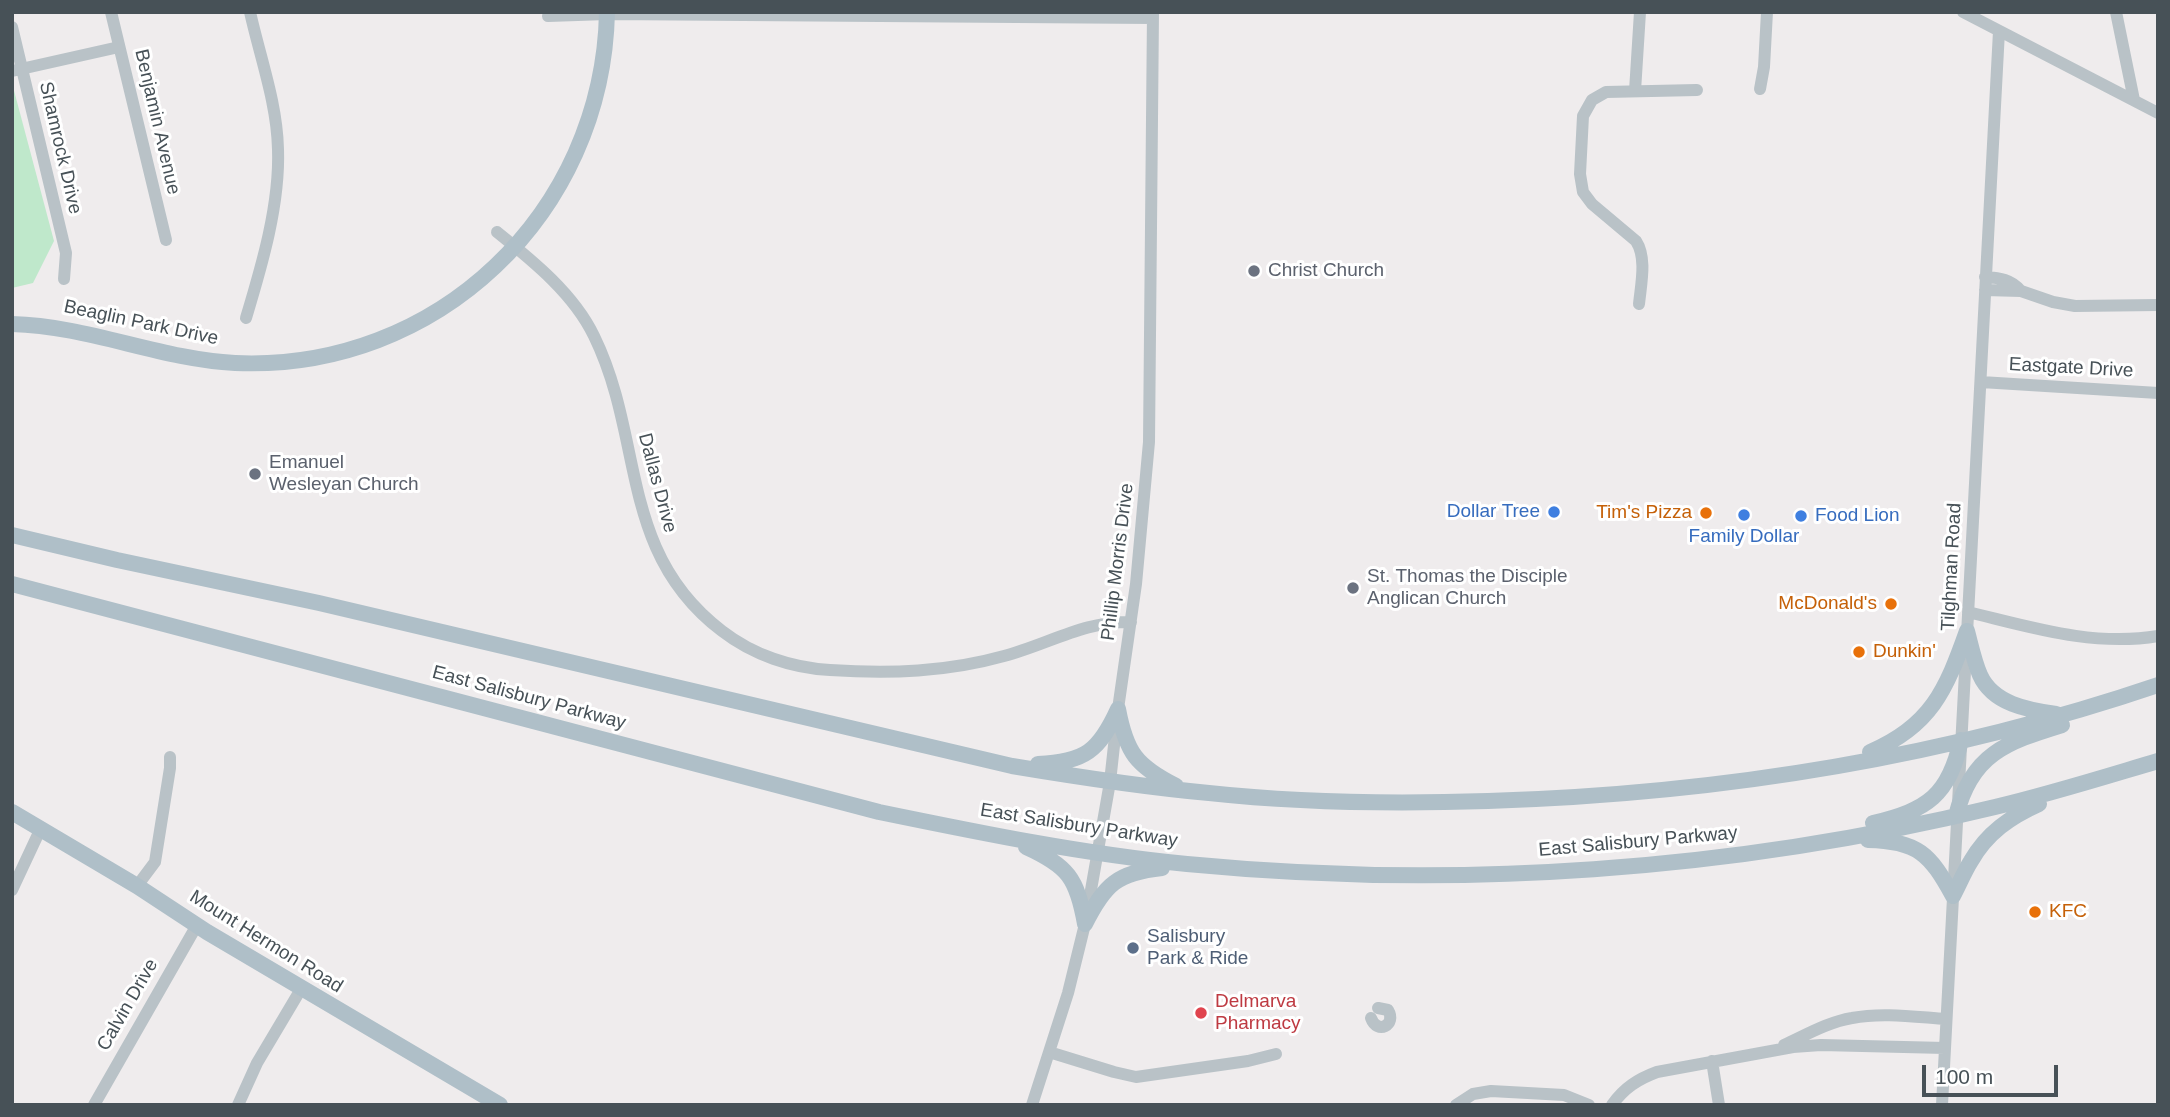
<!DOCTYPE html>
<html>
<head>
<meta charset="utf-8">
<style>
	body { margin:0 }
	#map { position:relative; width:2170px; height:1117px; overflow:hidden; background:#efeced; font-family:Arial,sans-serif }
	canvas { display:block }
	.frame { position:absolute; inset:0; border:14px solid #475157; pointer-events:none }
	.scale { position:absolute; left:1922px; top:1065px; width:136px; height:32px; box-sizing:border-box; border:4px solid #475157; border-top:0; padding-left:9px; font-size:21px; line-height:24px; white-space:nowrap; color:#475157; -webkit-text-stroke:5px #fff; paint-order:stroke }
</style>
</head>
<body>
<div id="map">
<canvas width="2170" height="1117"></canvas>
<div class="frame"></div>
<div class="scale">100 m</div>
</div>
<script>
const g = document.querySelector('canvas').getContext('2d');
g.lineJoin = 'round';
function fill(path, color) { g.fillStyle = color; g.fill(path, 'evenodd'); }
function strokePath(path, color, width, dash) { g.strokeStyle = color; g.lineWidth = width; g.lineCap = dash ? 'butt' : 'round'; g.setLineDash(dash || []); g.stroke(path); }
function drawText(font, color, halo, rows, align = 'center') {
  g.font = font + ' Arial,sans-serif'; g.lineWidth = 6; g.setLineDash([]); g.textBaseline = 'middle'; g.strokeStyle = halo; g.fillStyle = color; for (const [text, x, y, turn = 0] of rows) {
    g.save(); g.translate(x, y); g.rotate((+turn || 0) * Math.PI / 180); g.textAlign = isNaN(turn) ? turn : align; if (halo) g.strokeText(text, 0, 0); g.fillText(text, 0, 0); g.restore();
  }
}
fill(new Path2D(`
	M12 83 54 241 33 283 12 288Z`), '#bfe8cb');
strokePath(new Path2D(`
	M111 12 166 240
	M1963 12 2158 113
	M2116 12 2134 100
	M548 16 607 14 1153 18
	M12 27 66 253 64 279
	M12 71 119 47
	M1760 89 1764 67 1767 12
	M1635 91 1640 12
	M497 232C533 261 574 294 594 336 645 440 618 552 722 631 753 655 792 668 830 670 890 674 947 672 1004 656 1046 645 1087 620 1131 622
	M1985 277C2000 278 2011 279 2021 291
	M1985 290 2021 291 2053 302 2075 306 2158 305
	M1639 304C1641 284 1647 258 1636 241L1592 204 1583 192 1580 174 1583 116 1592 100 1606 92 1697 90
	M246 318C262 265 280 204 278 149 277 103 260 57 250 12
	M1981 382 2158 393
	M1968 612C2031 627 2093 647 2158 636
	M137 886 155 862 170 768V757
	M12 890 41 828
	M1371 1018C1377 1035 1397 1025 1388 1010L1378 1008
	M1784 1045C1806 1035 1828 1022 1852 1018 1882 1012 1916 1017 1946 1019
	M1049 1052 1114 1072 1136 1077 1248 1061 1276 1054
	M1712 1061 1719 1105
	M94 1105 197 925
	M238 1105 257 1063 301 989
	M1032 1105 1068 993 1085 924 1110 782 1118 709 1136 584 1149 442 1153 12
	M1456 1105 1473 1094 1491 1091 1564 1095 1589 1105
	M1612 1105C1624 1088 1638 1079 1657 1072L1793 1047 1821 1045 1945 1048
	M1942 1105 1999 31`), '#b9c2c7', 12);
strokePath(new Path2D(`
	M12 324C89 326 159 359 235 363 437 372 603 213 607 12
	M12 535 117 560 319 603 1012 766C1078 777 1143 787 1209 793 1301 803 1395 804 1488 801 1715 794 1943 758 2158 685
	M12 584 879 812C981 833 1083 854 1187 864 1457 890 1732 871 1995 807 2050 794 2104 777 2158 761
	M1967 631C1971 646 1974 661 1980 675 1993 704 2028 710 2056 714
	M1118 709C1126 752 1136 766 1176 786
	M1870 752C1931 726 1946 690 1967 631
	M1038 764C1085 762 1099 751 1118 709
	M12 812 137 886 207 932 500 1105
	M1956 816C1971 754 2007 742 2062 725
	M1873 823C1928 810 1949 795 1961 740
	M1868 840C1918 841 1930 854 1953 896
	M1026 847C1068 866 1077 878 1085 924
	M1953 896C1959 885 1964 872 1971 861 1987 833 2010 817 2039 804
	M1085 924C1105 884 1117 873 1162 868`), '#afbfc8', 16);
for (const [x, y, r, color] of [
	[1254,271,7,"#6b7280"],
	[255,474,7,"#6b7280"],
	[1554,512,7,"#3f7fe0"],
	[1706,513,7,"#e8710a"],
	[1744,515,7,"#3f7fe0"],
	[1801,516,7,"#3f7fe0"],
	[1353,588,7,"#6b7280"],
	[1891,604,7,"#e8710a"],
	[1859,652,7,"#e8710a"],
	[2035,912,7,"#e8710a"],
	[1133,948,7,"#5c6f8a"],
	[1201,1013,7,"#e0444e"]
]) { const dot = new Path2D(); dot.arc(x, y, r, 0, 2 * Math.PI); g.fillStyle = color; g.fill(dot); strokePath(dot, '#fff', 2.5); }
drawText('19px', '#475157', '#fff', [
	["Benjamin Avenue",157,122,77],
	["Shamrock Drive",60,148,77],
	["Beaglin Park Drive",141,323,12],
	["Eastgate Drive",2071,368,3],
	["Dallas Drive",657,483,75],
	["Phillip Morris Drive",1118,562,-83],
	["Tilghman Road",1952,567,-87],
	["East Salisbury Parkway",529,698,15],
	["East Salisbury Parkway",1079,826,9],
	["East Salisbury Parkway",1638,842,-5],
	["Mount Hermon Road",266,942,32],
	["Calvin Drive",128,1005,-60]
]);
drawText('19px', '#5b616d', '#fff', [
	["Christ Church",1268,271],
	["Emanuel",269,463],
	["Wesleyan Church",269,485],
	["St. Thomas the Disciple",1367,577],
	["Anglican Church",1367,599]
], 'left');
drawText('19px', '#366cbe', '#fff', [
	["Dollar Tree",1540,512],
	["Food Lion",1815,516,"left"],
	["Family Dollar",1744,537,"center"]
], 'right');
drawText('19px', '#c56008', '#fff', [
	["Tim's Pizza",1692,513],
	["McDonald's",1877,604],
	["Dunkin'",1873,652,"left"],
	["KFC",2049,912,"left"]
], 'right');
drawText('19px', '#4e5e75', '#fff', [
	["Salisbury",1147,937],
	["Park & Ride",1147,959]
], 'left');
drawText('19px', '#be3a42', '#fff', [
	["Delmarva",1215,1002],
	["Pharmacy",1215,1024]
], 'left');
</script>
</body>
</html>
